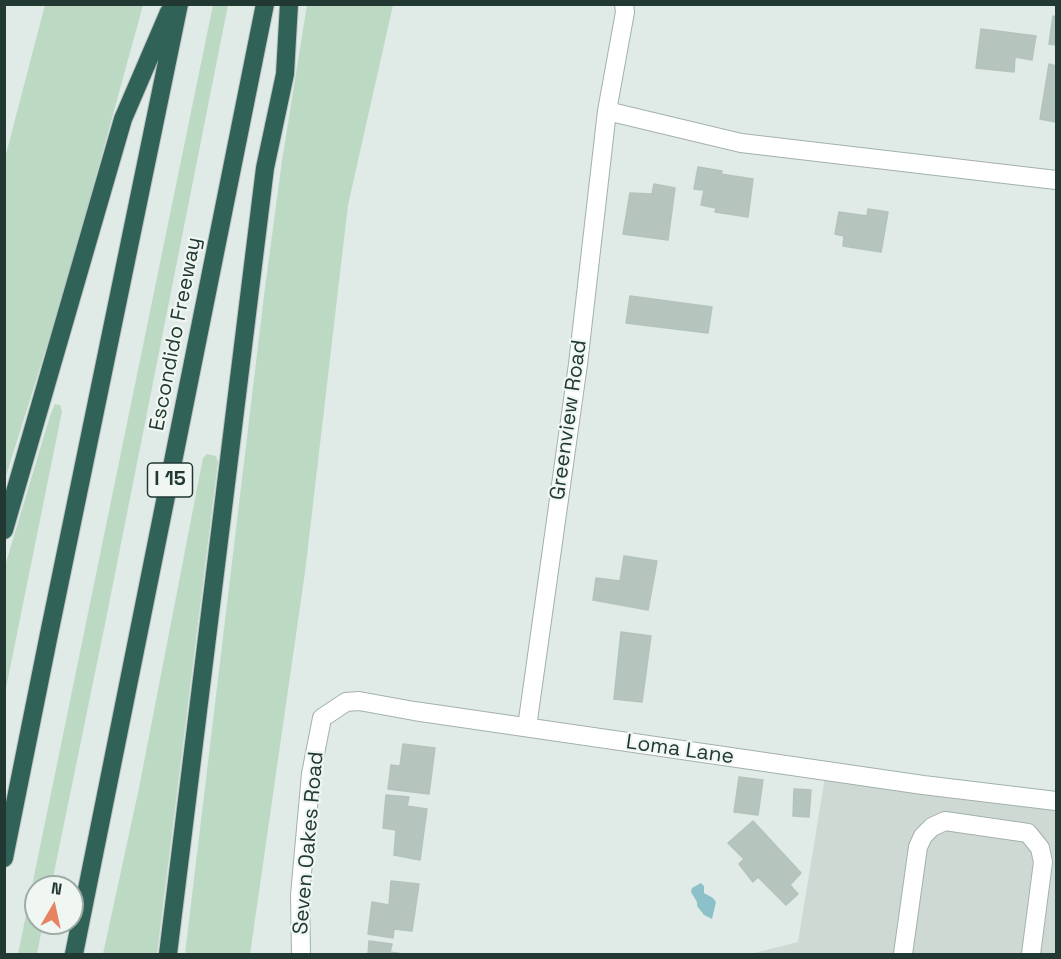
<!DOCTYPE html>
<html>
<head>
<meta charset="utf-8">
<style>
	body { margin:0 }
	#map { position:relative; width:1061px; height:959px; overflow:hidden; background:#e0eae6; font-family:"Space Grotesk",sans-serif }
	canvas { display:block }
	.frame { position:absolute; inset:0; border:6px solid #223933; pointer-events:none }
	.north { position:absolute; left:24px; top:875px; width:60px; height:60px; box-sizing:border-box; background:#f0f7f3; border:2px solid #9eaba6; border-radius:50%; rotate:9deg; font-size:16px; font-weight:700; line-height:24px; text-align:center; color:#223933 }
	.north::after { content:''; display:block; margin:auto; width:21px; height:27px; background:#e68362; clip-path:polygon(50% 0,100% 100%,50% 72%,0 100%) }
</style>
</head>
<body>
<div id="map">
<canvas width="1061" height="959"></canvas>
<div class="frame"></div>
<div class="north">N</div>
</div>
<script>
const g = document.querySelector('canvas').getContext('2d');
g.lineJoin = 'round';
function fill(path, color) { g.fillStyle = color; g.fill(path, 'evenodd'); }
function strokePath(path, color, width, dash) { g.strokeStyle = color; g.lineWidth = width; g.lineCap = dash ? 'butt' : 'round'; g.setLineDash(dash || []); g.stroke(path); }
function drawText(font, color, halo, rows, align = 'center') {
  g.font = font + ' "Space Grotesk",sans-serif'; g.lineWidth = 4.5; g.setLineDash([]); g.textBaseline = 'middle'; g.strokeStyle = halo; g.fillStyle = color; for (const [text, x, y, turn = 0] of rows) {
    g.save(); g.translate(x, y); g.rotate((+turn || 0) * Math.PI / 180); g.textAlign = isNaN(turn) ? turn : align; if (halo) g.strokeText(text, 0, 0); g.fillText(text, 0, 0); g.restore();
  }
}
fill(new Path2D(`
	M826 771 1056 806V954H750L798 942Z`), '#cfd9d4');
fill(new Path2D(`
	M45 5H143L67 282 5 479V158Z
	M213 5H228L105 624 51 887H36V923H43L37 954H18Z
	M307 5H393L348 205 305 572 250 954H185L264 296 282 161Z
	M55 404 60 405 62 411 5 693V566L50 416Z
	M207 454 216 456 218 462 157 954H103L139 788 203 458Z`), '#bbd9c3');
fill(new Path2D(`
	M701 883 704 886V893L713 898 716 902 712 919 704 915 697 906V902L691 892 692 888Z`), '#8cc1ca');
const building = new Path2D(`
	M1053 16 1056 17V45L1049 44Z
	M981 29 1036 36 1032 60 1015 57 1014 72 976 68Z
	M1049 64 1056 66V122L1040 119Z
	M698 167 722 171 721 174 753 179 748 217 715 212 716 208 701 205 704 190 694 189Z
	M654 184 675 188 668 240 623 234 630 193 652 194Z
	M868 209 888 212 881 252 843 246 844 236 835 234 839 212 867 216Z
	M630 296 712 307 708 333 626 323Z
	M624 556 657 561 648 610 593 600 596 578 620 581Z
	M621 632 651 636 642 702 614 699Z
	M403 744 435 748 429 794 388 789 391 765 400 766Z
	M739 777 763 780 758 815 734 812Z
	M794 789 811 790 809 817 793 816Z
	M386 795 409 797 407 806 427 809 420 860 394 855 396 830 383 828Z
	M753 821 801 873 790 885 798 894 786 905 758 877 753 882 739 864 744 859 728 843Z
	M391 881 419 884 412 931 394 929 393 938 368 934 372 902 389 905Z
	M369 941 392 944 390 952 403 954H368Z`);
fill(building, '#b6c4be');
strokePath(building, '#b3c3bc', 1.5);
const minor = new Path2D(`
	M607 111 741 143 1056 180
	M527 727 578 364 607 111 625 12 624 4
	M301 954 300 895 311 774 322 718 346 702 359 701 414 711 923 785 1056 801
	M903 954 918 847 923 836 932 827 945 821 1028 833 1040 848 1043 862 1031 954`);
const highway = new Path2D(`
	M4 530 123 119 169 12
	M4 858 48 639 179 4
	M74 954 265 4
	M168 954 265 168 285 74 289 4`);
strokePath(minor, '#a3b1ad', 20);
strokePath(highway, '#bdc4c2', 20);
strokePath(minor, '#fff', 18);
strokePath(highway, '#316258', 18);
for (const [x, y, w] of [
	[170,480,45]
]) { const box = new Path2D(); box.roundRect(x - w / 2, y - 17, w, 34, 4.5); g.fillStyle = '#f0f7f3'; g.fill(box); strokePath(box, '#223933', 1.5); }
drawText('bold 20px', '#223933', null, [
	["I 15",170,480]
]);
drawText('21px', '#223933', '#f0f7f3', [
	["Escondido Freeway",176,334,-79],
	["Greenview Road",569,420,-82],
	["Loma Lane",680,750,8],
	["Seven Oakes Road",309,843,-85]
]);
</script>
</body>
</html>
